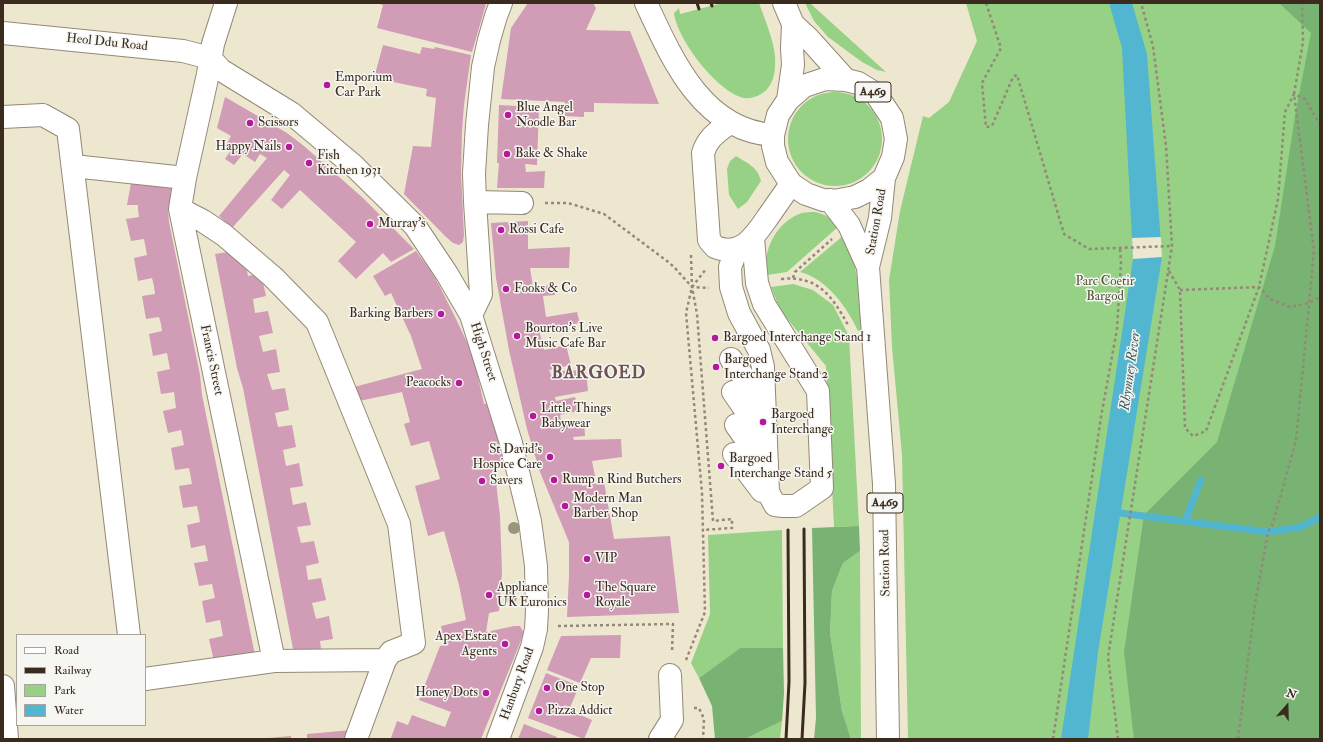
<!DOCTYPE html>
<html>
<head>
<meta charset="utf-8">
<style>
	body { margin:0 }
	#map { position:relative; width:1323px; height:742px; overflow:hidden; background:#eee7cf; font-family:"IM FELL Double Pica",serif }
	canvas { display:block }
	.frame { position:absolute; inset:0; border:4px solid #3b2a1e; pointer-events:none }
	.legend { position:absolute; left:16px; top:634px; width:130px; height:92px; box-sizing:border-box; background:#f6f6f2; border:1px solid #aba49d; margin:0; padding:5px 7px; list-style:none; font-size:12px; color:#3b2a1e }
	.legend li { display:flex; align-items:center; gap:8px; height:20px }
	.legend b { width:20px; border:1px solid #aba49d }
	.north { position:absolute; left:1267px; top:686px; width:40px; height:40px; -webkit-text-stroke:3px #f6f6f2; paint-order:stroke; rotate:20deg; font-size:11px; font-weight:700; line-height:16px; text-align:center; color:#3b2a1e }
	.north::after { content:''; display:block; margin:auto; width:14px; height:18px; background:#3b2a1e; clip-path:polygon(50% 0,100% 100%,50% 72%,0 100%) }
</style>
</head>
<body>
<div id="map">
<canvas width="1323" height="742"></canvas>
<div class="frame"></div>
<ul class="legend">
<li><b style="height:5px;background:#fff"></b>Road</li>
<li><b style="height:5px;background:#3b2a1e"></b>Railway</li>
<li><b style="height:11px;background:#96d186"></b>Park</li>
<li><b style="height:11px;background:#52b6d1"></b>Water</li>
</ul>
<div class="north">N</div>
</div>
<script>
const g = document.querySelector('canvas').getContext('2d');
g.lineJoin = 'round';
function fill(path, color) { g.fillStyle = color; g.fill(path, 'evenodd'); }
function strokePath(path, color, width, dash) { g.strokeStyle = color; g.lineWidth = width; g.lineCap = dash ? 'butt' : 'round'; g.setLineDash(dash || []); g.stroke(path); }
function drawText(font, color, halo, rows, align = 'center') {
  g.font = font + ' "IM FELL Double Pica",serif'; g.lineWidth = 3; g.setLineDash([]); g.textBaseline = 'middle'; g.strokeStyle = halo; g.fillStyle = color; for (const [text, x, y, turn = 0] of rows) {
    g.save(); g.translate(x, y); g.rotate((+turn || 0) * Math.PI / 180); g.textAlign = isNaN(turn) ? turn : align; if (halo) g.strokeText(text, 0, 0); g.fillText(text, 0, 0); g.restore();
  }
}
fill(new Path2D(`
	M722 3H759C765 20 773 38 775 56 776 70 774 87 761 94 756 97 750 99 744 98 717 92 677 39 674 13L679 8 680 14Z
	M805 3H810L812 5 886 72 877 70 862 62 828 37 814 21Z
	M966 3H1320V739H908L902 455 892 347 889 280 900 211 923 116 929 118 949 102 977 41Z
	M788 139a47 47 0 1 1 94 0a47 47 0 1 1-94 0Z
	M736 156C747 163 758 167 761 181L747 202 738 209 729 195 727 169 730 161Z
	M815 212C823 214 835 218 838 227L787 272 767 275C762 252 775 225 797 215 802 212 810 212 815 212Z
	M844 235 853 256 858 284 862 331H858C847 307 827 279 800 272Z
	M793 284 813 290 833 305 849 336 859 526 834 527 826 366 780 310 771 287Z
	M782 530 783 648H740L699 678 691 663 710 614 708 535Z
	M860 551 861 739H851L842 711 830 633 832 591 843 563Z
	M782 721 780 739H745Z`), '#96d186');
fill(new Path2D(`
	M1279 3H1320V739H1134L1124 652 1144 515 1217 442 1275 246 1296 110 1311 33Z
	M859 526 860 551 843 563 832 591 830 633 842 711 851 739H814L816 718 812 528Z
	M740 648H783L784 693 782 721 745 739H715L712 706 699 678Z`), '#78b373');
fill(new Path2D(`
	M1109 3H1132L1147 54 1162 257 1098 652 1088 739H1061L1133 259 1122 48Z`), '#52b6d1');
fill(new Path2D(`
	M1161 237 1162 257 1133 259 1132 238Z`), '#eee7cf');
strokePath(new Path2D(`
	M1112 512 1268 532 1301 527 1320 517
	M1185 521 1201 480`), '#52b6d1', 7);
fill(new Path2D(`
	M376 3H483L486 4 472 52 377 28 383 5Z
	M528 3H593L596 8 586 30 630 31 659 104 594 103V112H584V117L565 116V102L501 99 511 28Z
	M383 45 420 54 422 47 434 49 435 47 471 55 464 105 462 131 461 173 464 235 463 242 459 245 453 243 445 236 404 194 413 146 431 147 436 98 426 96 427 89 374 78Z
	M225 97 287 133 304 146 363 198 414 249 391 262 383 253 356 279 338 261 356 242 338 225 300 190 282 209 271 200 290 175 284 170 232 228 219 216 267 158 260 154 255 162 243 154 234 165 225 159 231 150 225 147 231 136 217 128Z
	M499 105 539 107 537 165 525 164 526 172 545 171 544 188H497L499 163H497Z
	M174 178 168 209 169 222 200 375 202 395 256 660 214 661 209 639 223 636 220 620 206 623 202 601 215 598 212 584 199 586 194 563 208 561 205 545 191 548 187 525 200 522 199 515 197 506 183 508 179 486 192 484 189 468 175 470 171 448 184 445 181 430 168 433 163 411 176 408 174 392 161 394 157 372 170 369 167 353 153 356 149 334 162 331 161 324 159 317 146 319 142 296 155 294 154 286 152 278 138 281 134 258 147 255 144 239 131 241 126 219 139 217 138 209V205H127L131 183Z
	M528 221V249L570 247 569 268H530L533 287 555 285V295L543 296 546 317 577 312 580 323 539 330 544 350 566 345 571 365 549 370 552 377H561V371L586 370 588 391 555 397 556 401 575 397 578 411 560 415 561 421 584 420 585 436 573 437 574 440 621 439 622 457 592 461 595 476 581 478 582 486 604 482 614 539 670 536 679 613 567 617 569 576V542L540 472 527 429 509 350 496 278 491 223Z
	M235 251 245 260 248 276 261 273 266 296 253 299 255 313 268 311 273 333 259 336 263 352 276 349 280 372 267 374 272 390 285 388 289 410 275 413 278 427 292 425 296 447 283 450 286 466 299 463 303 486 290 488 293 505 306 502 311 525 297 527 301 543 314 541 319 563 306 566 308 580 321 578 326 600 312 603 316 619 329 616 333 639 320 641 321 649 294 654 243 388 237 368 215 254Z
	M416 251 430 270 439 285 456 319 473 355 484 404 489 403 506 460 495 463 497 491 500 516 502 572 499 611 489 613 486 632 514 626H520L524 633 481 739H394L391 738 397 721 408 725 412 715 445 727 451 712 419 700 440 646 445 645 441 626 466 620 459 585 444 531 428 536 415 486 440 479 429 441 411 446 404 424 410 422 402 392 359 401 354 387 422 369 411 336 391 293 385 296 373 276Z
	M621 635 620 658H591L580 683 547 670 561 636Z
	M546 673 579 686 569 710 592 720 584 739 528 718Z
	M524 724 557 737 556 739H518Z
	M352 730 350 739H307V734Z
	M291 736V739H268V738Z`), '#d09cb6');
const minor = new Path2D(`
	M226 3 213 44 208 74 185 178 180 209 274 661
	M646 3C672 59 702 130 773 135
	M3 33 183 51 210 58
	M210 58 221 70 291 113 354 166 415 226 447 274 471 315
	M3 117 43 115 68 129 129 635
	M729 123C717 133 708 137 703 153L709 240 715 247C743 258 756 234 770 214 777 204 784 194 791 184
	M73 166 185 178
	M475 202 522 203
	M737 249 730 267 731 287 739 313 759 350 763 367 768 492 775 505 783 506H796L822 488 818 391 764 304 757 283 753 238
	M731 359 757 396 764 399
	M733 392 758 428 766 431
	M736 425 760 459 767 461
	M734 454 762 491 768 492
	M145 679 274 661 385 660 391 652 414 643 399 524 317 322 273 277 224 235 203 221 180 209
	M3 686 7 739
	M356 739 385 660
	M498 739 532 647 536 629 537 611 536 566 530 521 511 443 471 315 481 294 475 202 474 173 477 125 483 67 489 40 496 16 501 3
	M660 739 672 720 670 675`);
const major = new Path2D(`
	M784 3 793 24 792 48 793 65 788 100
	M793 24 809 39 846 80
	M884 178 869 190 855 197 834 201 823 200 806 194 791 184 777 162 773 146V135L778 115 788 100 804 86 825 79 846 80 858 83 876 94 892 118 896 139 893 157 884 178 880 218 868 267 884 484 888 739
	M830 200 849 225 868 267`);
strokePath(minor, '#948876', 24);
strokePath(major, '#948876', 24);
strokePath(new Path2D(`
	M986 3 1001 48 982 83 986 127 992 126 1013 77 1017 75 1064 234 1089 249 1172 246
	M545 203H568L604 214 667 261 674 267 692 287 709 288
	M691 255 692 287 697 314 713 521 732 519V528L703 530
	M1169 271 1180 290 1185 428 1193 436 1206 431 1259 287 1278 199 1285 112 1294 94 1305 99 1320 125
	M793 278 795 272 832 239
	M781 279C818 275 832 296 848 325
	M1180 290 1259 287 1270 299 1290 307 1309 303 1320 297
	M558 626 673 624 672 652
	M686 660 705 612 702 493 686 313 692 287 706 269
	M694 708H699L704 719 703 739
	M1053 739 1101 417 1117 329 1121 263 1120 249
	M1118 739 1108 657 1172 246 1166 146 1153 46 1141 3
	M1238 739 1255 604 1268 532 1272 526 1296 441 1314 251 1294 94 1303 42 1302 3`), '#948876', 2.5, [3, 3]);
strokePath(minor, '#fff', 22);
strokePath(major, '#fff', 22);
strokePath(new Path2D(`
	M697 3 699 9
	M711 3 712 6
	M786 739 789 682 788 530
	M802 739 805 683 804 529`), '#3b2a1e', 3);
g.fillStyle = '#98967c';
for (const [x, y] of [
	[514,528],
	[511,597]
]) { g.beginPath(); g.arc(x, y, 6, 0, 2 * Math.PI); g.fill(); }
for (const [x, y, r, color] of [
	[327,85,4,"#b5179e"],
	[508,115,4,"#b5179e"],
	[250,123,4,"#b5179e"],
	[289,147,4,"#b5179e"],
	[507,154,4,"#b5179e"],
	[309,163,4,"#b5179e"],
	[370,224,4,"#b5179e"],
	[501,230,4,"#b5179e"],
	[506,289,4,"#b5179e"],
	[441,314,4,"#b5179e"],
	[517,336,4,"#b5179e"],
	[715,338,4,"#b5179e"],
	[716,367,4,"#b5179e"],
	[459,383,4,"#b5179e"],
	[533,416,4,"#b5179e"],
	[763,422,4,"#b5179e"],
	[550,457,4,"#b5179e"],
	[721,466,4,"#b5179e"],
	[554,480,4,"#b5179e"],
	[482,481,4,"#b5179e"],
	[565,506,4,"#b5179e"],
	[587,559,4,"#b5179e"],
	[489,595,4,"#b5179e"],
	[587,595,4,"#b5179e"],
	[505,644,4,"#b5179e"],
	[547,688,4,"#b5179e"],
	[486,693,4,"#b5179e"],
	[539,711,4,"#b5179e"]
]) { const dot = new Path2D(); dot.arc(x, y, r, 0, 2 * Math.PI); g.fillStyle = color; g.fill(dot); strokePath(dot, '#f6f6f2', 1.5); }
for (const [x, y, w] of [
	[873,92,36],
	[885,503,36]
]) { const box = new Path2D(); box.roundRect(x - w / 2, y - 10, w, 20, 3); g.fillStyle = '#f6f6f2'; g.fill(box); strokePath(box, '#3b2a1e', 1); }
drawText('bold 12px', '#3b2a1e', null, [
	["A469",873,92],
	["A469",885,503]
]);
drawText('13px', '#3b2a1e', '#f6f6f2', [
	["Heol Ddu Road",107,43,6],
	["Station Road",877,222,-80],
	["High Street",483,352,72],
	["Francis Street",211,360,78],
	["Station Road",886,563,-91],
	["Hanbury Road",518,684,-70]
]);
drawText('13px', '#3b2a1e', '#f6f6f2', [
	["Emporium",335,78],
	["Car Park",335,93],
	["Blue Angel",516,108],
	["Noodle Bar",516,123],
	["Scissors",258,123],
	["Happy Nails",281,147,"right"],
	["Bake & Shake",515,154],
	["Fish",317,156],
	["Kitchen 1931",317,171],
	["Murray's",378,224],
	["Rossi Cafe",509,230],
	["Fooks & Co",514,289],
	["Barking Barbers",433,314,"right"],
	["Bourton's Live",525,329],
	["Music Cafe Bar",525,344],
	["Bargoed Interchange Stand 1",723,338],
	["Bargoed",724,360],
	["Interchange Stand 2",724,375],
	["Peacocks",451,383,"right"],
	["Little Things",541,409],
	["Babywear",541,424],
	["Bargoed",771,415],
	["Interchange",771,430],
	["St David's",542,450,"right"],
	["Hospice Care",542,465,"right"],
	["Bargoed",729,459],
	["Interchange Stand 5",729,474],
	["Rump n Rind Butchers",562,480],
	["Savers",490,481],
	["Modern Man",573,499],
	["Barber Shop",573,514],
	["VIP",595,559],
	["Appliance",497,588],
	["UK Euronics",497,603],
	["The Square",595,588],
	["Royale",595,603],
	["Apex Estate",497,637,"right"],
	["Agents",497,652,"right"],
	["One Stop",555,688],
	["Honey Dots",478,693,"right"],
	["Pizza Addict",547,711]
], 'left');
drawText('13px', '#525438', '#f6f6f2', [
	["Parc Coetir",1105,282],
	["Bargod",1105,297]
]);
drawText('italic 14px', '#435b5d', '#f6f6f2', [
	["Rhymney River",1131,371,-82]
]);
g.letterSpacing = '1px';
drawText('bold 17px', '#6f5253', '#f6f6f2', [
	["BARGOED",599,374]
]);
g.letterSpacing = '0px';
</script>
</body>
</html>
